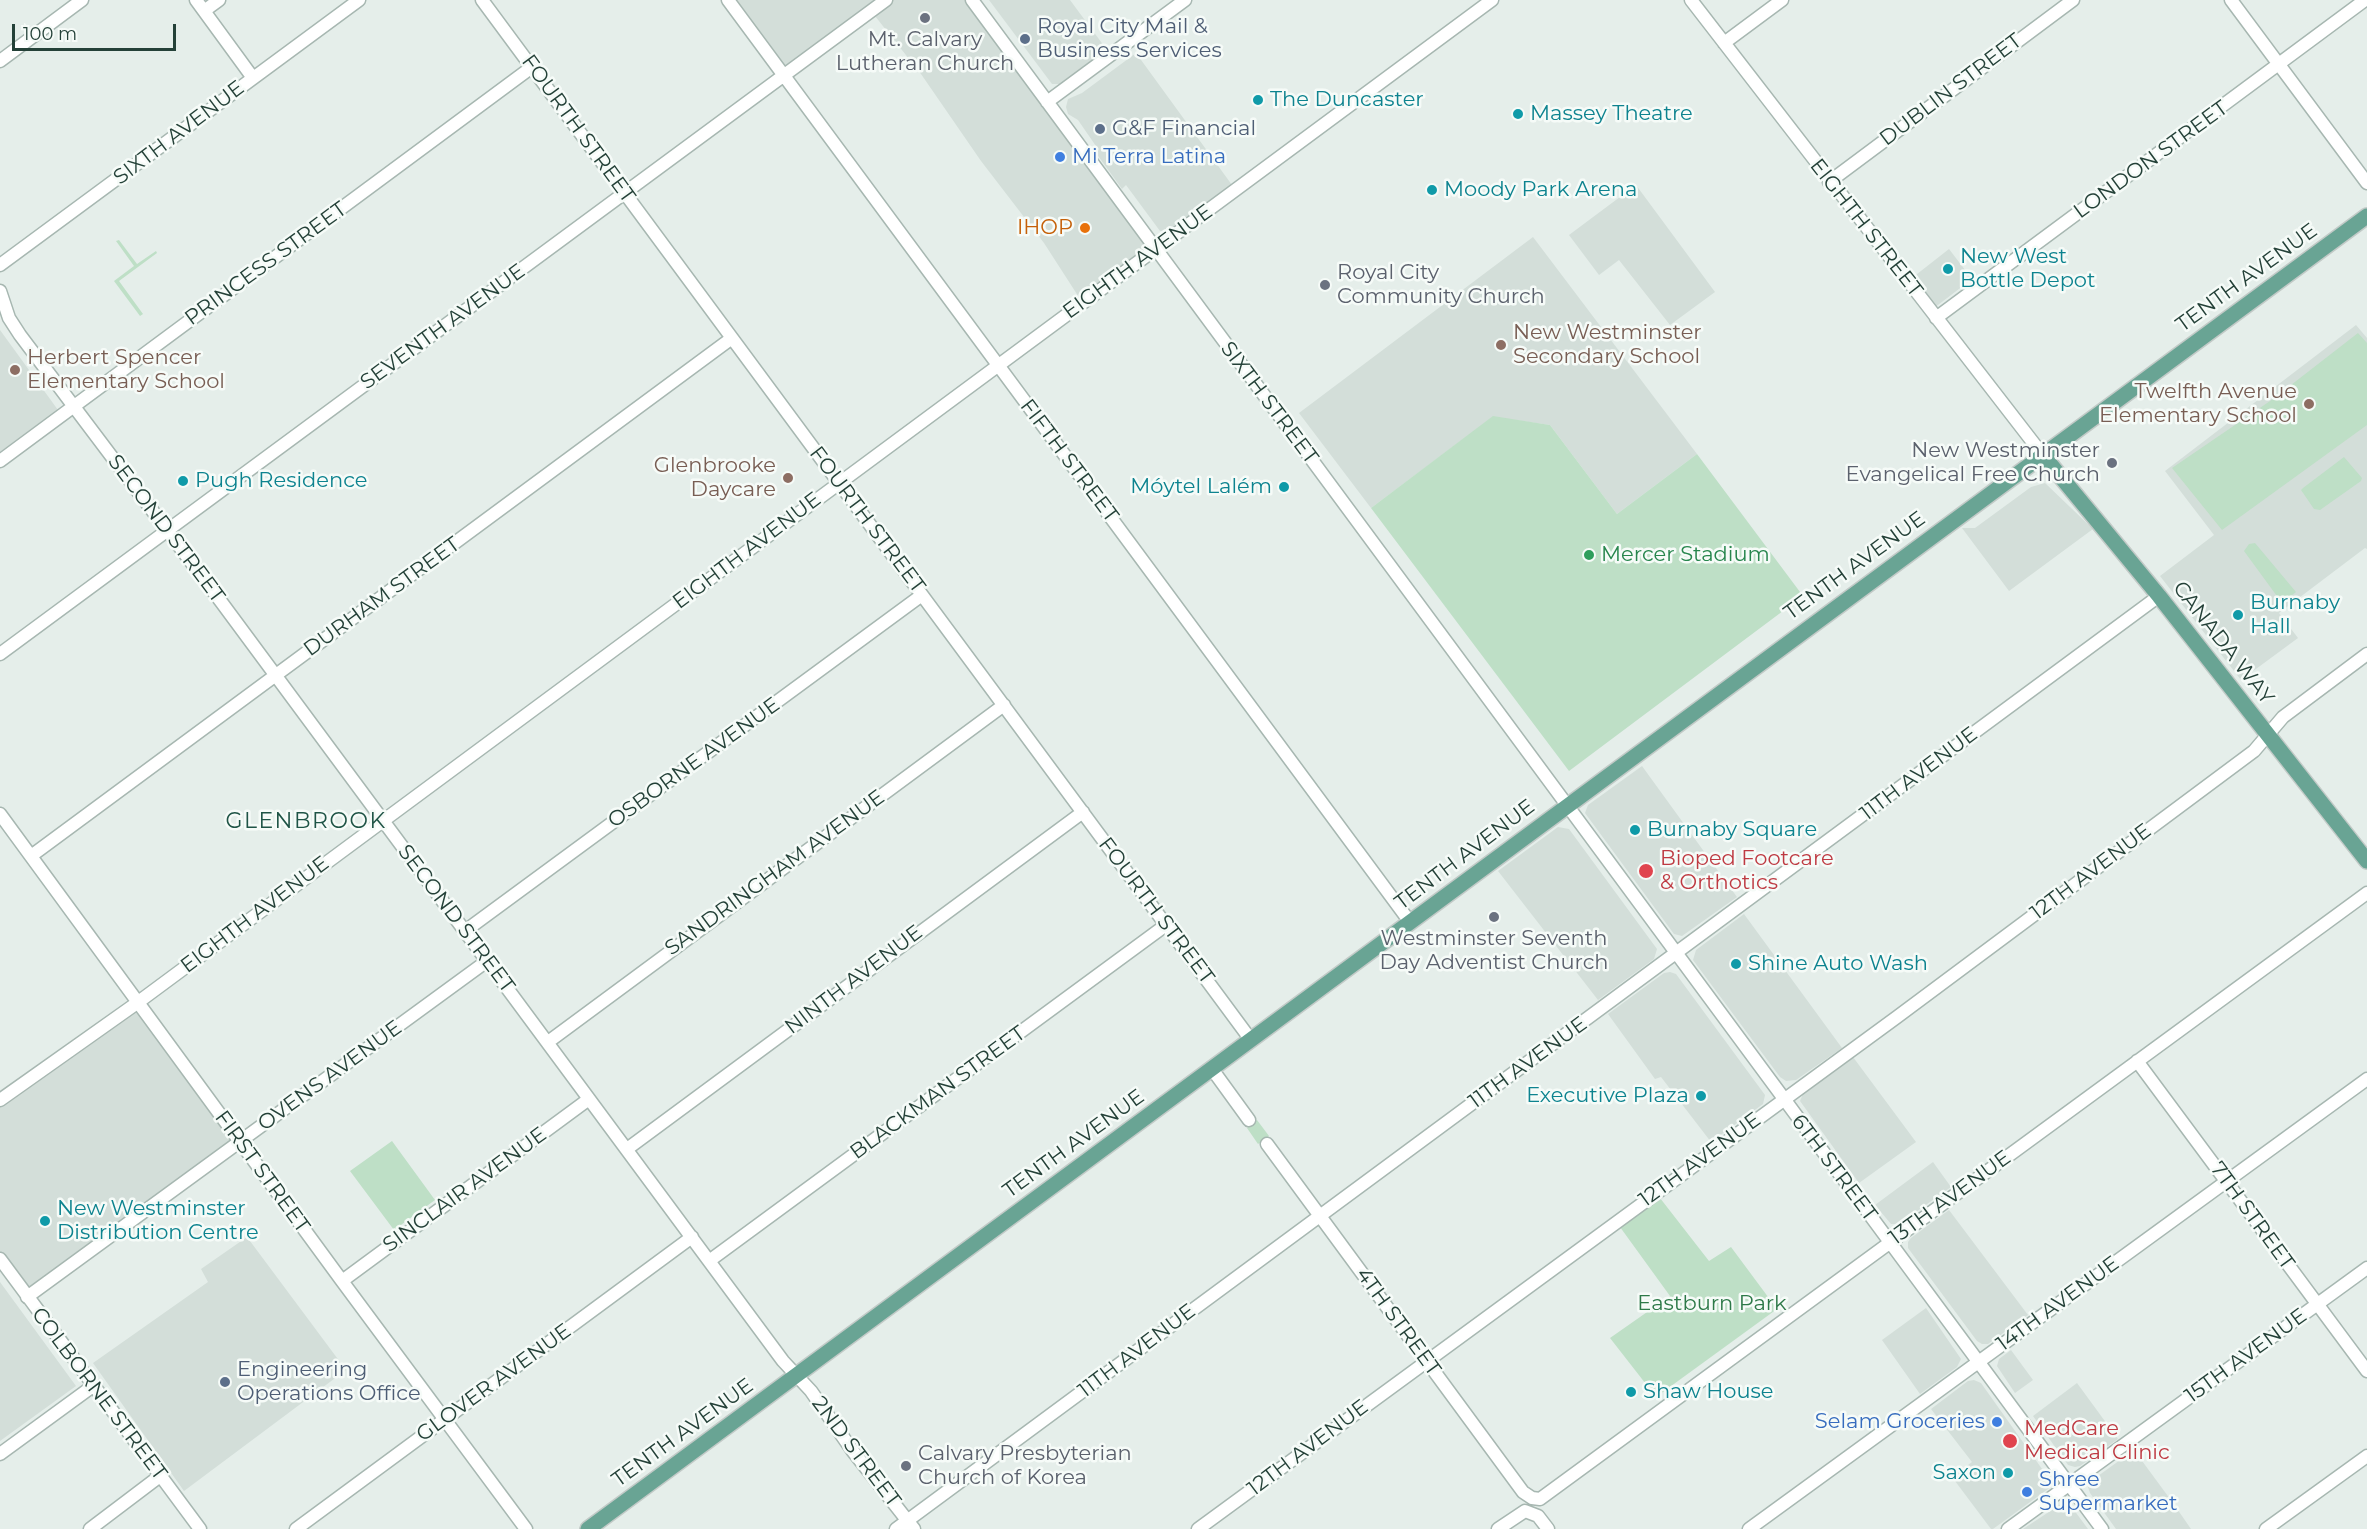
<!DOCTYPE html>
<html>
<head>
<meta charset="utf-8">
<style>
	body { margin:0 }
	#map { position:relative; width:2367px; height:1529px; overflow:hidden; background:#e5eeea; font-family:Montserrat,sans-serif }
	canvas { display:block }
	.scale { position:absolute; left:12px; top:24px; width:164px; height:27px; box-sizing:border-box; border:3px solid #244138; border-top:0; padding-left:8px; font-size:18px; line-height:21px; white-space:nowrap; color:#244138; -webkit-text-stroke:4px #f6fbf8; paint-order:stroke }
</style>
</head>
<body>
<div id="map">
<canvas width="2367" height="1529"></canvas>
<div class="scale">100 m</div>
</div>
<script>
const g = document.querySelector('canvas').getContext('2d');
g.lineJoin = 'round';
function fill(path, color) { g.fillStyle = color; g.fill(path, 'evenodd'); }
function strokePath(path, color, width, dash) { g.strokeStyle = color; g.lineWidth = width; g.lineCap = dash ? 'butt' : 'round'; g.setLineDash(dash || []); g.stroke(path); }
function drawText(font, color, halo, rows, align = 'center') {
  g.font = font + ' Montserrat,sans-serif'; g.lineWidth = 5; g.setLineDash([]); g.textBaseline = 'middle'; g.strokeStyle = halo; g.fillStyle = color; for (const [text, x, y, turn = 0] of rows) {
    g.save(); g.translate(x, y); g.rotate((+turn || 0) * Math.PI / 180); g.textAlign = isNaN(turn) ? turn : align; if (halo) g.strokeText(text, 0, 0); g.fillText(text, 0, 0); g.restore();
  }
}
fill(new Path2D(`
	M728 0H972L1156 250 1082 302 1044 243 981 161 921 74 871 11 784 75Z
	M989 0H1070L1107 50 1061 84H1052Z
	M1136 53 1232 185 1168 231H1160L1126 185 1122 189 1096 153 1098 149 1078 120 1068 114 1066 107 1068 99 1082 93Z
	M1636 185 1715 292 1670 325 1619 260 1599 275 1569 235Z
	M1533 237 1697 454 1617 514 1550 425 1493 417 1371 508 1299 413Z
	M1949 249 1972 279 1934 308 1912 278Z
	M2356 325 2367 338V549L2365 548 2279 613 2298 638 2241 680 2160 576 2214 535 2165 471Z
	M0 330 58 410 0 452Z
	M2045 483 2093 529 2009 591 1962 528H1975L2031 487Z
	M1642 766 1737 897 1682 936 1674 934 1585 813 1588 805Z
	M1558 827 1569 829 1657 949 1654 959 1598 1000 1498 871Z
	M1744 914 1842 1048 1796 1080 1786 1081 1780 1077 1693 960 1696 950Z
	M1670 972 1676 974 1765 1095 1763 1104 1711 1142 1661 1077 1655 1079 1608 1014 1664 973Z
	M136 1008 232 1139 27 1289 0 1252V1107Z
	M1853 1057 1916 1142 1859 1183 1800 1101 1803 1094Z
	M1933 1162 1951 1187 1899 1224H1891L1875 1205Z
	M1949 1210 2028 1315 1988 1344H1982L1977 1341 1908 1248V1242L1911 1238Z
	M247 1237 346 1370 184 1491 93 1363 208 1282 201 1269Z
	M0 1282 76 1386 0 1441Z
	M1926 1308 1961 1359 1957 1367 1920 1394 1882 1340Z
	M2011 1350 2033 1380 2015 1393 1997 1366 1999 1359Z
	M1974 1380 1981 1383 2052 1483 2048 1489 1993 1529H1991L1952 1477 1972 1462 1931 1409 1968 1381Z
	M2077 1383 2118 1439 2080 1466 2075 1467 2068 1465 2033 1416Z
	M2134 1450 2173 1503 2191 1529H2116L2090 1493 2088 1487 2091 1481Z
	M2064 1502 2071 1506 2088 1529H2023Z`), '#d3ded9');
fill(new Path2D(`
	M119 240 137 264 156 251 157 253 119 281 143 314 140 316 114 281 134 266 116 241Z
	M2358 333 2367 343V425L2222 530 2172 468 2273 399Z
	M1493 416 1550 425 1617 514 1697 454 1803 596 1569 771 1371 508Z
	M2344 457 2362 478 2361 481 2320 510 2314 509 2301 490 2303 488Z
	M2255 543 2296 592 2282 603 2244 551 2249 544Z
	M1257 1120 1269 1136 1258 1144 1247 1128Z
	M392 1141 435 1200 394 1230 350 1171Z
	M1660 1198 1709 1261 1731 1247 1777 1309 1656 1397 1610 1338 1670 1296 1620 1227Z`), '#bedfc6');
const minor = new Path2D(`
	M196 0 253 78
	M482 0 1251 1040
	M728 0 1410 922
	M972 0 2102 1529
	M1691 0 2042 454
	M2231 0 2367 183
	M204 11 219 0
	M1724 43 1782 0
	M0 61 82 0
	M1047 102 1185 0
	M1829 182 2073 0
	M0 265 359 0
	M0 291 9 318 20 335 222 603 783 1361 811 1391 852 1450 914 1529
	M1936 318 2365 0
	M0 461 532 67
	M0 654 886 0
	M0 814 342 1281 526 1529
	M31 856 732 338
	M465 931 922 595
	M548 1042 1004 705
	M2137 1061 2367 1371
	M1212 1069 1249 1120
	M0 1100 137 1003 1492 0
	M1267 1144 1523 1492 1532 1498 1540 1499 2367 893
	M627 1149 1083 812
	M0 1259 200 1529
	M709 1261 1166 925
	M342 1281 589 1099
	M27 1297 487 961
	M0 1454 93 1386
	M90 1529 160 1476
	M296 1529 692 1237
	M896 1529 2159 596
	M1198 1529 1897 1017 2254 751 2283 717 2367 654
	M1498 1529 1525 1511 1538 1516 1548 1529
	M1749 1529 2367 1079
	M2008 1529 2367 1268
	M2266 1529 2367 1456`);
const major = new Path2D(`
	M2042 454 2159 596 2367 861
	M588 1529 2367 216`);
strokePath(minor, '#a7b7b1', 15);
strokePath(major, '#c2cac7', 18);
strokePath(minor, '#fff', 12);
strokePath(major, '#69a494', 15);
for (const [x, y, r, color] of [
	[925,18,6,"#6b7280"],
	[1025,39,6,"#5c6f8a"],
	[1258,100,6,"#0f9aa8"],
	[1518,114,6,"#0f9aa8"],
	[1100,129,6,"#5c6f8a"],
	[1060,157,6,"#3f7fe0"],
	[1432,190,6,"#0f9aa8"],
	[1085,228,6,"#e8710a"],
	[1948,269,6,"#0f9aa8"],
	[1325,285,6,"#6b7280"],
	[1501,345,6,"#8d6e63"],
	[15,370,6,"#8d6e63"],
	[2309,404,6,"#8d6e63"],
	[2112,463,6,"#6b7280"],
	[788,478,6,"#8d6e63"],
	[183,481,6,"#0f9aa8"],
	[1284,487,6,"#0f9aa8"],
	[1589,555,6,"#2e9e5b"],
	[2238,615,6,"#0f9aa8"],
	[1635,830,6,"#0f9aa8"],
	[1646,871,8,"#e0444e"],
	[1494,917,6,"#6b7280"],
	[1736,964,6,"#0f9aa8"],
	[1701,1096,6,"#0f9aa8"],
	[45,1221,6,"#0f9aa8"],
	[225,1382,6,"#5c6f8a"],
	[1631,1392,6,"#0f9aa8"],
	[1997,1422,6,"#3f7fe0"],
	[2010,1441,8,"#e0444e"],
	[906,1466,6,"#6b7280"],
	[2008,1473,6,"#0f9aa8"],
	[2027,1492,6,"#3f7fe0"]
]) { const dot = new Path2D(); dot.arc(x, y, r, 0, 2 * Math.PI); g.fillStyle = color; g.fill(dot); strokePath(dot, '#f6fbf8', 2); }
drawText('21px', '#4e5e75', '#f6fbf8', [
	["Royal City Mail &",1037,27],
	["Business Services",1037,51],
	["G&F Financial",1112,129],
	["Engineering",237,1370],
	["Operations Office",237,1394]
], 'left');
drawText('21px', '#5b616d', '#f6fbf8', [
	["Mt. Calvary",925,40],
	["Lutheran Church",925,64],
	["Royal City",1337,273,"left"],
	["Community Church",1337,297,"left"],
	["New Westminster",2100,451,"right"],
	["Evangelical Free Church",2100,475,"right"],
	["Westminster Seventh",1494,939],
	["Day Adventist Church",1494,963],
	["Calvary Presbyterian",918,1454,"left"],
	["Church of Korea",918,1478,"left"]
]);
drawText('21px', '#244138', '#f6fbf8', [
	["DUBLIN STREET",1951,90,-37],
	["FOURTH STREET",578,129,54],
	["SIXTH AVENUE",179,133,-37],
	["LONDON STREET",2151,160,-36],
	["EIGHTH STREET",1866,228,52],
	["EIGHTH AVENUE",1138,262,-36],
	["PRINCESS STREET",266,264,-36],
	["TENTH AVENUE",2247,278,-36],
	["SEVENTH AVENUE",443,327,-36],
	["SIXTH STREET",1269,403,53],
	["FIFTH STREET",1069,461,53],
	["FOURTH STREET",867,520,53],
	["SECOND STREET",166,529,53],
	["EIGHTH AVENUE",747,551,-37],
	["TENTH AVENUE",1855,566,-36],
	["DURHAM STREET",382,597,-36],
	["CANADA WAY",2223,643,52],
	["OSBORNE AVENUE",694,763,-36],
	["11TH AVENUE",1919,774,-37],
	["TENTH AVENUE",1465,855,-37],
	["12TH AVENUE",2091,872,-37],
	["SANDRINGHAM AVENUE",775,873,-36],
	["FOURTH STREET",1156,911,53],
	["EIGHTH AVENUE",255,915,-37],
	["SECOND STREET",456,919,53],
	["NINTH AVENUE",854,980,-37],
	["11TH AVENUE",1528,1063,-36],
	["OVENS AVENUE",330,1076,-36],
	["BLACKMAN STREET",938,1093,-36],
	["TENTH AVENUE",1074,1144,-36],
	["12TH AVENUE",1700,1160,-36],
	["6TH STREET",1834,1168,53],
	["FIRST STREET",262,1172,54],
	["SINCLAIR AVENUE",465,1190,-36],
	["13TH AVENUE",1950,1198,-36],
	["7TH STREET",2252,1216,54],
	["14TH AVENUE",2058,1304,-36],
	["4TH STREET",1398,1322,54],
	["11TH AVENUE",1137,1351,-37],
	["15TH AVENUE",2246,1356,-36],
	["GLOVER AVENUE",494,1383,-36],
	["COLBORNE STREET",99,1394,53],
	["TENTH AVENUE",683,1433,-36],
	["12TH AVENUE",1308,1448,-37],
	["2ND STREET",856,1452,53]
]);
drawText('21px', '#0d838f', '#f6fbf8', [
	["The Duncaster",1270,100],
	["Massey Theatre",1530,114],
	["Moody Park Arena",1444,190],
	["New West",1960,257],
	["Bottle Depot",1960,281],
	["Pugh Residence",195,481],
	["Móytel Lalém",1272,487,"right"],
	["Burnaby",2250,603],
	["Hall",2250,627],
	["Burnaby Square",1647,830],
	["Shine Auto Wash",1748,964],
	["Executive Plaza",1689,1096,"right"],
	["New Westminster",57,1209],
	["Distribution Centre",57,1233],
	["Shaw House",1643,1392],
	["Saxon",1996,1473,"right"]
], 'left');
drawText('21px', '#366cbe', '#f6fbf8', [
	["Mi Terra Latina",1072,157],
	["Selam Groceries",1985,1422,"right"],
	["Shree",2039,1480],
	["Supermarket",2039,1504]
], 'left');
drawText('21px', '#c56008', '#f6fbf8', [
	["IHOP",1073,228]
], 'right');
drawText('21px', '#785e54', '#f6fbf8', [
	["New Westminster",1513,333],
	["Secondary School",1513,357],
	["Herbert Spencer",27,358],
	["Elementary School",27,382],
	["Twelfth Avenue",2297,392,"right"],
	["Elementary School",2297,416,"right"],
	["Glenbrooke",776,466,"right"],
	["Daycare",776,490,"right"]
], 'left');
drawText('21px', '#27864d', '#f6fbf8', [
	["Mercer Stadium",1601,555]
], 'left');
drawText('21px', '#be3a42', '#f6fbf8', [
	["Bioped Footcare",1660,859],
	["& Orthotics",1660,883],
	["MedCare",2024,1429],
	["Medical Clinic",2024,1453]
], 'left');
drawText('21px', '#2d7948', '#f6fbf8', [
	["Eastburn Park",1712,1304]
]);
g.letterSpacing = '1.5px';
drawText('22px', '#1f5446', '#f6fbf8', [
	["GLENBROOK",306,822]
]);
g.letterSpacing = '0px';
</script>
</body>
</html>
